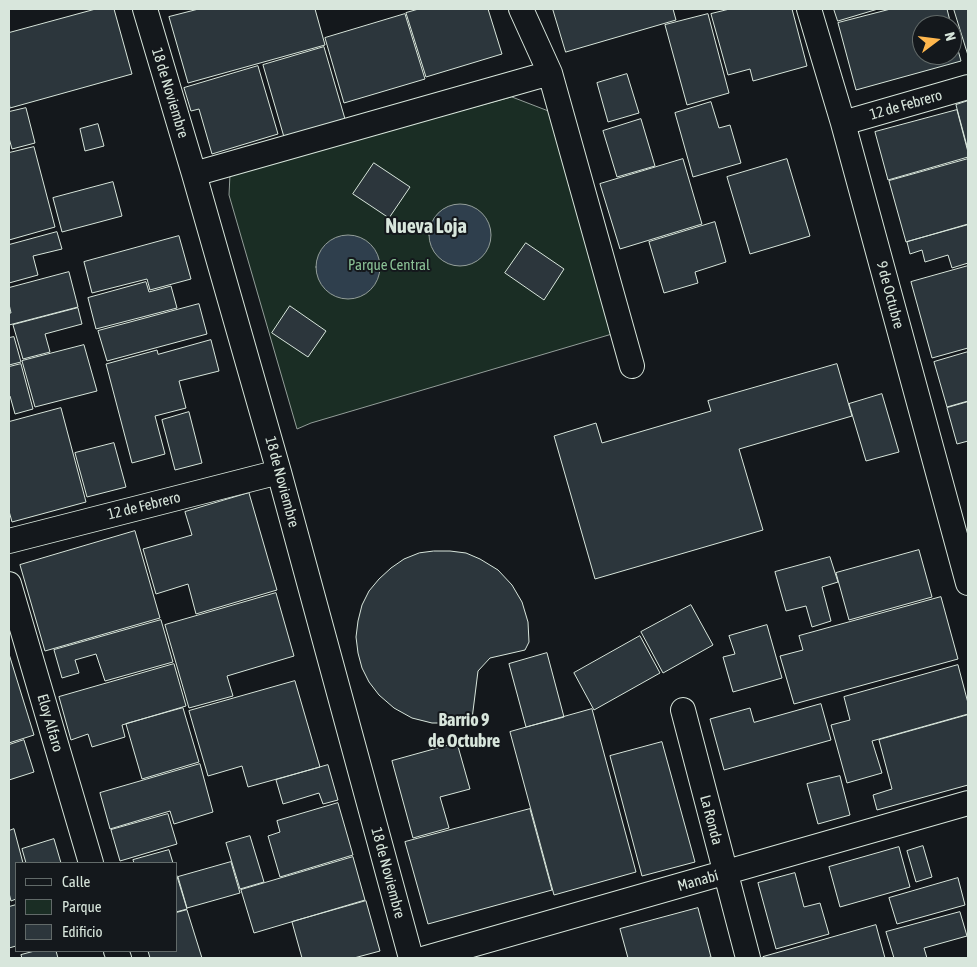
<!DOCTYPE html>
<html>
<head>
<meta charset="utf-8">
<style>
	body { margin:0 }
	#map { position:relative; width:977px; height:967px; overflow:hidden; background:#14181c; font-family:"Asap Condensed",sans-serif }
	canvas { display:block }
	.frame { position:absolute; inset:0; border:10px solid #d8e6dc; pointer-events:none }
	.legend { position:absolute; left:15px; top:862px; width:162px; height:90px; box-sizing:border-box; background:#14181c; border:1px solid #626a69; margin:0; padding:6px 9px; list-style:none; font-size:15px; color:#d8e6dc }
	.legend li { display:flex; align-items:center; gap:10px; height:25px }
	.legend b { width:25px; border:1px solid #626a69 }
	.north { position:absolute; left:912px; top:15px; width:50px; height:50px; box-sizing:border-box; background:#14181c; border:1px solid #626a69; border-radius:50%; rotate:75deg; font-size:14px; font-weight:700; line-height:20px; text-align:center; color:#d8e6dc }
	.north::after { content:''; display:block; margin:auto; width:18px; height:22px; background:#ffb74d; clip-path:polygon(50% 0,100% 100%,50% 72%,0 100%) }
</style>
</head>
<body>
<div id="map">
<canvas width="977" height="967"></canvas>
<div class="frame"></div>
<ul class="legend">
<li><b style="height:6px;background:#14181c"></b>Calle</li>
<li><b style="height:14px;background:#1a2d24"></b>Parque</li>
<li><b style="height:14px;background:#2c363c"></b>Edificio</li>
</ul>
<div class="north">N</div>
</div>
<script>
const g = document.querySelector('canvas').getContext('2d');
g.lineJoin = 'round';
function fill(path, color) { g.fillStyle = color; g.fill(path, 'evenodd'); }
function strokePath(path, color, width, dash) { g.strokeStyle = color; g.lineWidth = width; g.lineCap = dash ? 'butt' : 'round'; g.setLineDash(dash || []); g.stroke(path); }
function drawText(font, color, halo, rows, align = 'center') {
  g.font = font + ' "Asap Condensed",sans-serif'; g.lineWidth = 4; g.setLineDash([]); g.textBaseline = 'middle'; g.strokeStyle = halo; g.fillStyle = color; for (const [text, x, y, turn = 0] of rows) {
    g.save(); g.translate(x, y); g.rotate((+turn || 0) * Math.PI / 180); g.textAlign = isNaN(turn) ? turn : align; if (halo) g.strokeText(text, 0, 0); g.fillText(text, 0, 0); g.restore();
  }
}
const green = new Path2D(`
	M512 97 551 112 612 334 311 423 297 429 229 195 230 174Z`);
fill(green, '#1a2d24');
strokePath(green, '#939e99', 1);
const water = new Path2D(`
	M429 235a31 31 0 1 1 62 0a31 31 0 1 1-62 0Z
	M316 267a32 32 0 1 1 64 0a32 32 0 1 1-64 0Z`);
fill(water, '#2f3f4d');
strokePath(water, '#939e99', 1);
const building = new Path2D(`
	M96 9H114L132 74 10 108 9 102V33Z
	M199 9H315L325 45 188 83 169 17Z
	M419 9H488L502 54 426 77 406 13Z
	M553 9H673L676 20 566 52Z
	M730 9H792L807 66 753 81 750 69 728 75 711 14Z
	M834 9H878L838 21Z
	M891 9H947L951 25H922V55H952V28L961 61 856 90 838 23Z
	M954 9H968V55Z
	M405 14 425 79 344 103 325 38Z
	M708 14 729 93 687 105 665 25Z
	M324 47 345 119 284 137 263 65Z
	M258 66 278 134 212 154 199 109 191 111 184 88Z
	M627 74 639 113 608 122 597 83Z
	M968 101V150L956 105Z
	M711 102 719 128 730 125 741 163 693 177 675 113Z
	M26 108 35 143 12 149 9 138V112Z
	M957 110 968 152V157L888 180 875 132Z
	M641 119 655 166 617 177 603 131Z
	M98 124 104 146 85 151 80 129Z
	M34 147 55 227 9 240V153Z
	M683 159 702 224 620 249 600 184Z
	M787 159 810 236 750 254 727 177Z
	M968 159V224L906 242 889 181Z
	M374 163 410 187 389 218 353 194Z
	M113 182 122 216 62 232 53 198Z
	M715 222 726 262 695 272 698 283 664 293 649 242Z
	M968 225V263L952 268 948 255 925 262 922 250 910 254 907 242Z
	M57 232 62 249 33 256 38 275 9 283V245Z
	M179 236 191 279 150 290 147 279 92 293 84 262Z
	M526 243 564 269 544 300 505 273Z
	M968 266V348L932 358 911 282Z
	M69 272 78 307 9 325V313H11L9 304V288Z
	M146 282 149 292 171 286 177 308 96 329 88 298Z
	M199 304 207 334 107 361 98 331Z
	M290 306 326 331 308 357 272 333Z
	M78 308 82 324 45 334 50 352 23 359 13 325Z
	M14 337 21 362 9 365V338Z
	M211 340 219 371 179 381 186 408 155 416 165 454 132 463 106 364 157 350 158 354Z
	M84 345 97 391 35 407 22 361Z
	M968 352V401L947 407 934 362Z
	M21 364 33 409 15 414 10 396 9 397V367Z
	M837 364 852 416 739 449 763 530 595 579 554 436 596 423 602 443 711 411 708 401Z
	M882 394 899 452 866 461 849 404Z
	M968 402V441L957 444 947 408Z
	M61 408 86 502 12 522 9 511V422Z
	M189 412 202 463 175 470 162 420Z
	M114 443 126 487 87 497 75 453Z
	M249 493 277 590 196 614 188 584 156 594 143 549 192 535 185 512Z
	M135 531 160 618 45 651 20 565Z
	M919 550 932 597 849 620 836 573Z
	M434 551H450L466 553 480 559 498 570 512 585 522 602 528 622 529 642 525 650 490 658 478 671 472 719 452 723H432L412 718 394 708 379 695 369 682 362 668 358 653 356 637 358 621 362 605 369 591 379 579 391 568 404 559 419 553Z
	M830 557 838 582 822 587 831 621 812 627 806 606 786 611 775 572Z
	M276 593 294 656 227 676 233 696 189 708 165 625Z
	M941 597 958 659 794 704 780 656 803 650 799 636Z
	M691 605 713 645 663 673 641 632Z
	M161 620 173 662 105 681 96 654 75 660 79 673 62 678 54 650Z
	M767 625 782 678 733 692 723 657 735 654 729 636Z
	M640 636 660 673 594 710 574 673Z
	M547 653 564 717 526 727 509 664Z
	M9 654 34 735 9 743Z
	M174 664 186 706 122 725 125 737 92 747 88 734 71 740 59 697Z
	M958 665 968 703V714L872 741 882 773 847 783 831 725 850 720 844 697Z
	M295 681 320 767 248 787 242 766 208 776 189 711Z
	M821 704 831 740 724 770 710 719 750 708 754 722Z
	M183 708 199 762 142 779 126 724Z
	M592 709 636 872 554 895 510 732Z
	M968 715V785L877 810 873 795 892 789 879 740Z
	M24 740 34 772 9 780V745Z
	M662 742 695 862 642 876 610 756Z
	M457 743 470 789 440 797 449 828 413 838 392 761Z
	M200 764 213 812 174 824 170 811 110 829 100 793Z
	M328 765 338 800 323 804 319 793 283 804 276 780Z
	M840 776 850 815 818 824 807 784Z
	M338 803 353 855 280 877 268 836 280 832 277 821Z
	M530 809 552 890 428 924 405 842Z
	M168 814 177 844 120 861 111 830Z
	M14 829 23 863H16V899L11 901 9 893V831Z
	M250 836 264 882 240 889 226 843Z
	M54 839 61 863H26L22 849Z
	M923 846 932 877 916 882 907 851Z
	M899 847 910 887 840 907 829 867Z
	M169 850 173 863H134L133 860Z
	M353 857 365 900 254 933 241 890Z
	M231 862 240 893 187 908 178 877Z
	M176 873 187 909 176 912Z
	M795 873 804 907 820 903 829 934 776 949 758 883Z
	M958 878 965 905 897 924 889 898Z
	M366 901 380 951 354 958H302L292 922Z
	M16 905V946L9 948V907Z
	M698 908 711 957 706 958H628L620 929Z
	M187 910 202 958H150L148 951H176V913Z
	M960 912 967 936 924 948 927 958H894L886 932Z
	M876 925 885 958H763V957Z
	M35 951H56L58 958H22L21 955Z`);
fill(building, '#2c363c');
strokePath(building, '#d8e6dc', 1);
const street = new Path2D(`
	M145 9 194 174 279 472 411 958
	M521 9 550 73 632 366
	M809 9 843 123 968 583
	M843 123 968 87
	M194 174 550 73
	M9 541 279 472
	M9 584 91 863
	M683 710 748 958
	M116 951 119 958
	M426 958 968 803`);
strokePath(street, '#d8e6dc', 26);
strokePath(street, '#14181c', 24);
drawText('15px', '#d8e6dc', '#14181c', [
	["18 de Noviembre",170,93,73],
	["12 de Febrero",906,105,-16],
	["9 de Octubre",890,295,75],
	["18 de Noviembre",282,482,75],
	["12 de Febrero",144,506,-14],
	["Eloy Alfaro",50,723,74],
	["La Ronda",711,820,75],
	["18 de Noviembre",388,873,75],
	["Manabí",698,881,-16]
]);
drawText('15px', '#8ac095', '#14181c', [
	["Parque Central",389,265]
]);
drawText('bold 18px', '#d8e6dc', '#14181c', [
	["Barrio 9",464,720],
	["de Octubre",464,741]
]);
drawText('bold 20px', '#d8e6dc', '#14181c', [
	["Nueva Loja",426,227]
]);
</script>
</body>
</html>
